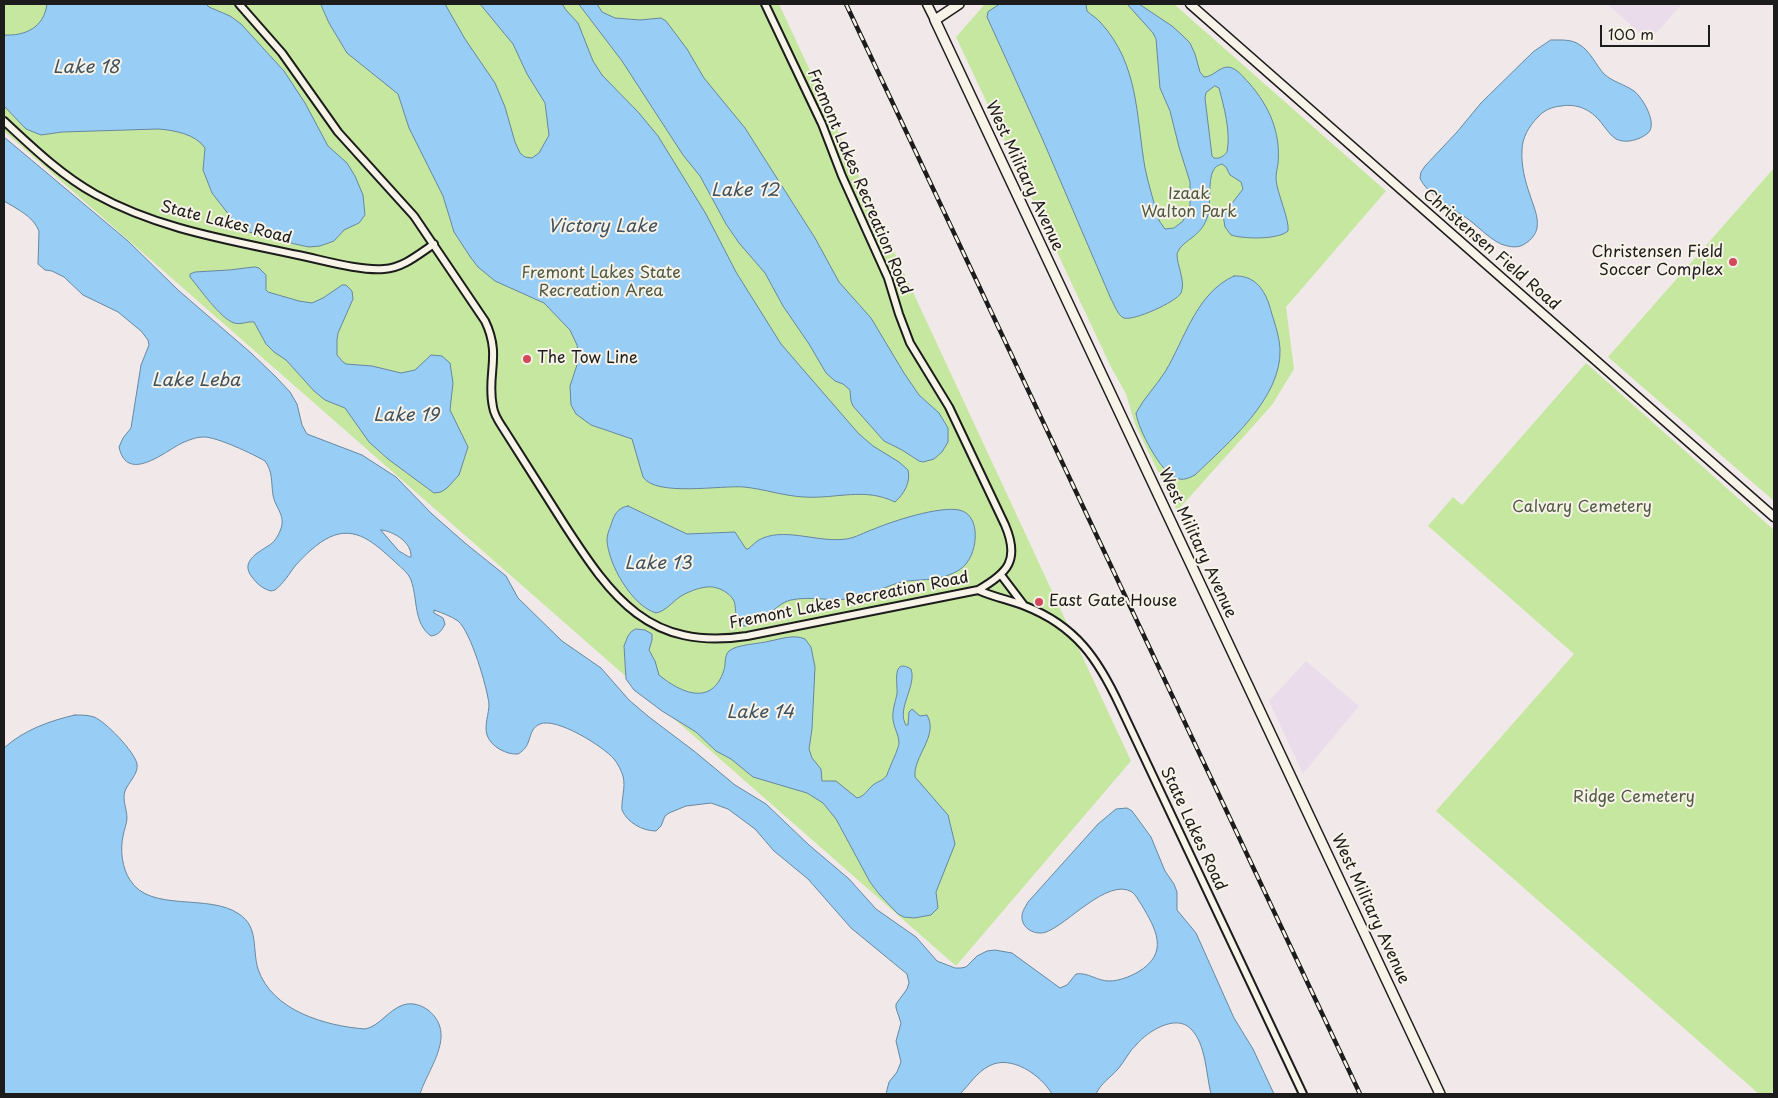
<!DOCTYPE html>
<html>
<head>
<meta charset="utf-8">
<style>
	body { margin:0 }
	#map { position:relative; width:1778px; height:1098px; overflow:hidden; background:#f1e9e9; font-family:"Playpen Sans",sans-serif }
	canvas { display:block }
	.frame { position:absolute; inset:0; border:5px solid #1c1c1c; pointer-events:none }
	.scale { position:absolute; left:1600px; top:25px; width:110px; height:22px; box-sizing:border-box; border:2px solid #1c1c1c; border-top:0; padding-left:6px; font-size:15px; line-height:18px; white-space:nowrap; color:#1c1c1c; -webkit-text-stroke:4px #f7f3e8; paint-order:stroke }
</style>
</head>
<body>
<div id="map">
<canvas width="1778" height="1098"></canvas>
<div class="frame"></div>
<div class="scale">100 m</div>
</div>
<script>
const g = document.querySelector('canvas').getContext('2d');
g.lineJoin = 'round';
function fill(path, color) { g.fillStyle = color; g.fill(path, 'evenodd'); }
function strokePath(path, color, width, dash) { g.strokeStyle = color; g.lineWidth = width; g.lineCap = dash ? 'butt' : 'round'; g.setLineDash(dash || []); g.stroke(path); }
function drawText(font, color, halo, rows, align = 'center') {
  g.font = font + ' "Playpen Sans",sans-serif'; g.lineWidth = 4; g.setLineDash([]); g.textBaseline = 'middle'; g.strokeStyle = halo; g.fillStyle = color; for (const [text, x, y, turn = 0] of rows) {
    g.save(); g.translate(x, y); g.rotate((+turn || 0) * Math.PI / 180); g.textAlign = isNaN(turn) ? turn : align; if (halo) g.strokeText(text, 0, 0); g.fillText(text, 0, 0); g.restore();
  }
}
fill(new Path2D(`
	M1607 4H1682L1649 41Z
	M1306 661 1359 706 1303 774 1269 701Z`), '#eadcea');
fill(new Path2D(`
	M4 4H779L1131 761 956 966 4 131Z
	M985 4H1174L1386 191 1286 307 1294 369 1272 405 1177 511 1135 424 1126 394 1110 365 956 37Z
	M1774 168V501L1608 357Z
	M1586 363 1774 530V1090L1771 1094H1759L1436 811 1574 654 1428 526 1453 497 1462 505Z`), '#c6e79f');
const water = new Path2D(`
	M47 4H206L209 7 230 16 241 24 284 71 305 103 328 146 347 163 355 176 363 195 365 215 359 223 344 230 334 241 320 246 309 247 295 244 249 232 236 224 212 193 203 170 205 148C196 134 173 130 158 129L62 132 41 135 26 129 4 106V35C25 36 44 28 47 4Z
	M321 4H445L465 39 495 83 505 107 515 142 520 153 525 157 532 158 539 153 549 135 545 103 527 74 513 44 480 4H562L566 10 578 23 593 61 602 75 639 113 658 136 706 214 736 272 781 344 858 433 873 446 899 462 908 470C911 482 904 494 895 502 864 487 837 499 804 497 784 496 764 489 744 487 721 485 656 497 643 477L632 439 591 425 576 414 571 405 570 386 579 359 577 345 570 330 544 303 495 281 478 267 471 258 454 232 443 196 409 128 398 94 347 53 329 23Z
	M579 4H597L602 12 615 18 640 20 661 18 666 21 687 49 704 78 745 128 815 238 839 282 871 318 904 373 919 395 939 413 948 428V442L942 452 934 459 923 462 919 461 902 450 884 441 853 406 851 401 850 390 843 384 835 381 826 373 809 344 783 306 765 273 739 243 726 224 700 176 683 155 622 61Z
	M1000 4H1086L1087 11C1091 15 1097 18 1101 23 1139 65 1136 116 1145 168 1148 184 1154 200 1157 216L1160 222 1165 229 1174 228 1183 221 1190 205V182L1179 147 1170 111 1160 88 1156 39 1153 33 1127 4H1139L1172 26 1182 35 1190 43 1195 54 1200 72 1204 77C1213 77 1219 67 1228 67 1237 68 1243 77 1249 83 1269 106 1281 132 1278 164 1277 169 1276 174 1276 179 1277 193 1290 221 1288 231 1278 240 1243 239 1231 235L1225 227 1223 215 1243 189 1241 182 1230 175 1226 167 1222 164C1218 165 1215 167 1213 171 1208 181 1211 202 1208 215 1202 238 1182 239 1177 254 1177 266 1186 282 1181 293 1176 302 1134 321 1124 318 1118 316 1114 304 1111 299L1042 138 987 17 988 12ZM1215 86 1219 88C1224 107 1231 132 1227 152 1224 156 1220 159 1214 158L1212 156 1205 98 1206 93Z
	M1551 40C1561 40 1572 39 1580 45 1590 51 1596 65 1604 74 1613 82 1624 84 1634 91 1643 98 1658 124 1648 133 1640 140 1625 144 1616 139 1611 136 1607 130 1603 125 1593 111 1579 103 1561 106 1552 107 1544 110 1538 117 1529 126 1522 138 1522 150 1521 165 1525 181 1530 195 1533 205 1539 217 1537 228 1536 234 1531 240 1526 243 1519 249 1509 247 1501 244 1488 238 1477 225 1465 217 1451 208 1426 193 1420 178L1421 172 1425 166 1457 132 1481 103 1533 52Z
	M4 137 128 241 178 290 251 353 275 376 290 392 297 404 302 425 307 434 362 455 396 477 432 514 465 543 506 576 518 598 562 641 601 668 629 700 649 717 694 751 735 785 766 804 809 845 849 879 876 909 916 937 937 961 955 968H961L966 967 977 956 987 951 995 950 1012 953 1060 988 1067 985 1076 974C1088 972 1097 981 1109 981 1119 981 1129 977 1138 972 1170 953 1156 929 1141 904 1138 900 1136 895 1132 892 1108 877 1067 925 1046 932 1035 936 1021 928 1022 916 1022 911 1026 906 1028 902L1098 824 1116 809 1127 808 1132 811 1151 837 1165 871 1174 884 1177 892V910L1196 933 1234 1018 1253 1049 1274 1094H1211C1206 1074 1206 1044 1191 1029 1176 1013 1147 1032 1137 1044 1129 1051 1125 1061 1118 1069 1110 1078 1101 1083 1096 1094H1052C1041 1075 1011 1054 989 1066 977 1072 969 1085 960 1094H886L889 1082 897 1072 901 1062 896 1041 901 1023 896 1008V1004L907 989 909 983 907 974 851 928 808 879 774 851 755 829 728 809 711 803 686 806 669 813 665 816 661 826 656 831C642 831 627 822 622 810 621 799 626 788 623 776 621 770 618 764 614 759 603 746 556 717 540 724 526 730 534 745 518 754 507 755 491 747 487 735 484 725 489 714 489 704 487 687 471 632 458 621 451 616 442 613 434 610V613L443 618 445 624C442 630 439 635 431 636 413 623 418 599 411 580 408 572 399 566 393 560 375 544 356 525 330 537 317 543 304 556 295 566 289 574 284 583 275 590L271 591C263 589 257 584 252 577 240 562 257 553 268 546 274 543 278 536 280 531 287 516 275 508 273 495 271 482 273 472 265 461 253 454 217 437 204 437 196 437 189 440 182 443 164 452 127 484 119 447L123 438 131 428 141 365 149 345 148 340 141 331 118 312 83 295 64 277 52 271 45 270 38 264 39 231C33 216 17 209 4 201ZM381 530C393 531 412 542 411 557H409L399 551Z
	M255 267 259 268 266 275V290L268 292 299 301 312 303 323 298 342 285H346L352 291 353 299 338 333 337 340V355L343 362 346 364 372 366 401 373 415 370 431 355 442 356 450 363 453 383 450 410 468 447 459 475 447 488 441 492 434 493 388 459 369 442 345 408 325 400 314 391 286 360 274 352 266 344 254 322C248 321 241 325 234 323 220 318 200 289 190 277V274L195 272 229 270Z
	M1234 276C1253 275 1263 287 1269 304 1273 319 1279 333 1280 349 1282 398 1228 443 1195 475 1189 478 1183 481 1176 478 1161 473 1138 429 1136 413 1144 398 1156 386 1165 372 1185 339 1196 293 1234 276Z
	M628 506 687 534 735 532 746 549H748C753 545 757 540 763 538 787 528 820 543 846 539 855 538 865 532 874 529 893 521 939 506 959 510 980 514 978 547 968 561 963 570 952 574 943 577 928 581 912 579 898 583 881 588 865 598 848 599 829 601 809 596 791 600 773 604 765 626 746 626 733 626 737 609 734 601 731 595 724 590 717 588 706 584 690 591 681 596 672 602 666 611 656 613 632 606 608 564 607 540 607 535 609 530 611 525 614 515 617 508 628 506Z
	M636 629 645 630 652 634V640L649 650 655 661 659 675C681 693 712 707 724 670 726 663 724 656 729 651 737 644 760 644 770 641 781 639 794 634 805 639L811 647 815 667 812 729 809 749 812 758 821 769 822 781H836L857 798C865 796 867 790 873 785 878 781 883 781 887 775 889 768 899 748 899 743 899 735 894 728 893 720 892 711 895 703 897 694 898 685 891 657 911 669 917 686 896 709 906 725H908L909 712 912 709 920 716 927 715C939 736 913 756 915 777L948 815 955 844 936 892 938 908 931 915 914 918 904 917 898 914 879 894 870 882 836 819 823 803 807 793 753 777 731 759 716 751 696 732 662 711 634 690 626 679 624 646 628 636 631 632Z
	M75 715C82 715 88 715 94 717 105 721 135 752 137 764 139 773 128 783 125 791 122 800 127 809 127 818 127 823 124 830 123 836 120 850 122 868 130 880 150 913 209 893 239 914 259 927 252 949 258 969 272 1011 326 1026 365 1029 380 1026 388 1010 403 1005 412 1002 421 1005 428 1010 458 1034 428 1068 420 1094H4V748C24 730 49 721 75 715Z`);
fill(water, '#98cef6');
strokePath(water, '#66879f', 1);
const minor = new Path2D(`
	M239 4 282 53 338 132 414 216 485 321C502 356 486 375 493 407 494 415 499 422 503 428 523 460 544 492 564 524 612 598 649 651 747 636L978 590C1008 573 1020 560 1005 525L949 407 910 343 899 314 888 278 842 176 822 124 765 4
	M4 121C32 147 61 175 95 194 158 229 229 240 298 255 323 260 359 271 384 269 403 268 419 254 434 244
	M1001 575 1023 604
	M978 590C993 597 1010 600 1025 606 1076 626 1098 659 1120 706L1303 1094`);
const tertiary = new Path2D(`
	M927 4 935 20
	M1190 4 1774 517`);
const secondary = new Path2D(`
	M959 4 935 20 1440 1094`);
strokePath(minor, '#1c1c1c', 10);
strokePath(tertiary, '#1c1c1c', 11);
strokePath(secondary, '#1c1c1c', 12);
strokePath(minor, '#f7f3e8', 6);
strokePath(tertiary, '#f7f3e8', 8);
strokePath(secondary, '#f7f3e8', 9);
const rail = new Path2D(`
	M846 4 1360 1094`);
strokePath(rail, '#1c1c1c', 4.5);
strokePath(rail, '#f7f3e8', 2.5, [8]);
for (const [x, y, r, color] of [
	[1733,262,5,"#d1495b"],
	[527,359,5,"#d1495b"],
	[1039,602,5,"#d1495b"]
]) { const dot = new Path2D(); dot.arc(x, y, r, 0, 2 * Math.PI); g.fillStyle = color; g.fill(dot); strokePath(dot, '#f7f3e8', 2); }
drawText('16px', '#1c1c1c', '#f7f3e8', [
	["West Military Avenue",1024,176,65],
	["Fremont Lakes Recreation Road",859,182,67],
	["State Lakes Road",226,223,14],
	["Christensen Field Road",1491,250,41],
	["West Military Avenue",1197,543,65],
	["Fremont Lakes Recreation Road",849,601,-11],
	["State Lakes Road",1193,829,65],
	["West Military Avenue",1370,909,65]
]);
drawText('16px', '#4f5943', '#f7f3e8', [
	["Izaak",1189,195],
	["Walton Park",1189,213],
	["Fremont Lakes State",601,274],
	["Recreation Area",601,292],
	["Calvary Cemetery",1582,508],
	["Ridge Cemetery",1634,798]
]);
drawText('16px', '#1c1c1c', '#f7f3e8', [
	["Christensen Field",1723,253,"right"],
	["Soccer Complex",1723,271,"right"],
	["The Tow Line",537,359],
	["East Gate House",1049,602]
], 'left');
drawText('italic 18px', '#41515d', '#f7f3e8', [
	["Lake 18",86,68],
	["Lake 12",745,191],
	["Victory Lake",602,227],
	["Lake Leba",196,381],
	["Lake 19",406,416],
	["Lake 13",658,564],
	["Lake 14",760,713]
]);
</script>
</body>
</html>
